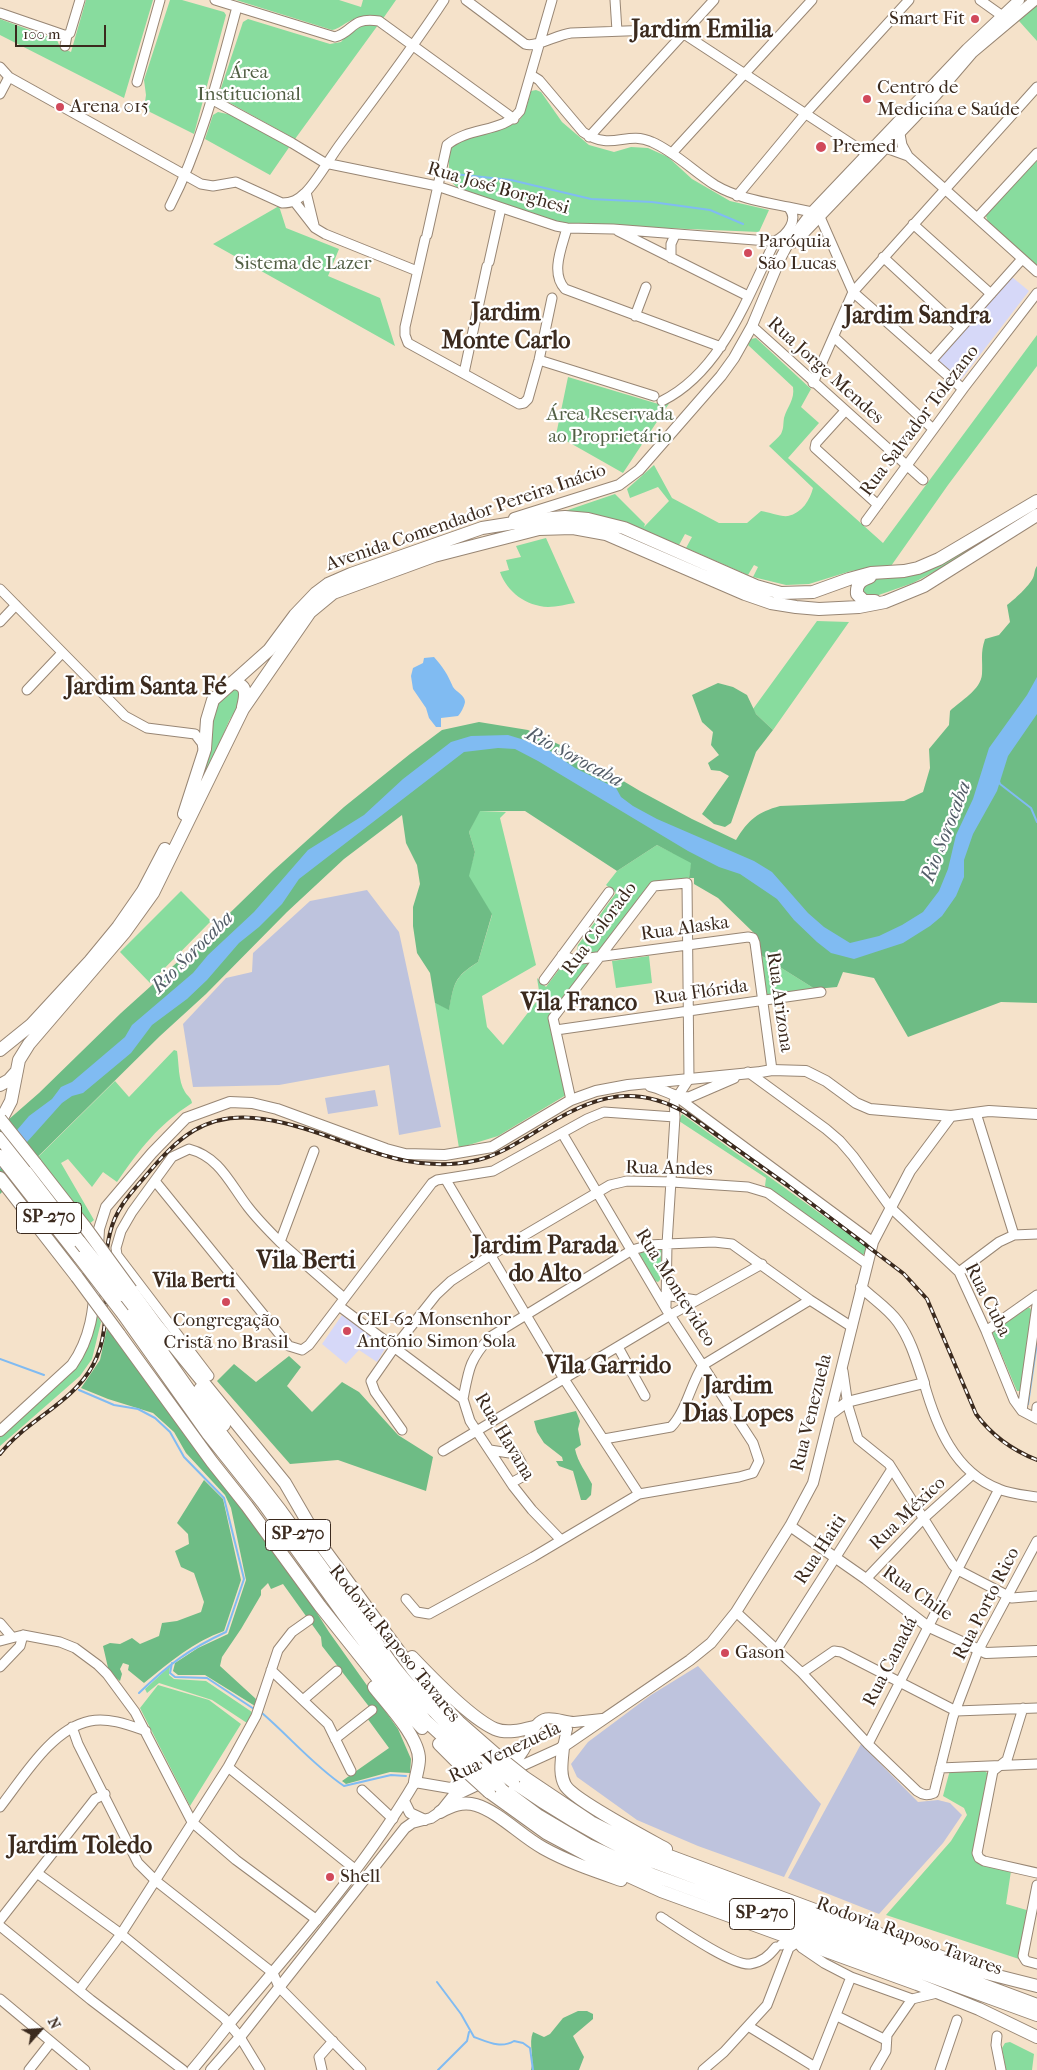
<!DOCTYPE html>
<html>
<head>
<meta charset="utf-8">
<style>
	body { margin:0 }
	#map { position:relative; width:1037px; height:2070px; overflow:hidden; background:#f5e2ca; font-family:"IM FELL French Canon",serif }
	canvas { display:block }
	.north { position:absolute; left:15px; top:2005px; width:50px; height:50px; -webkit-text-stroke:4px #fff; paint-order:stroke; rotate:64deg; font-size:14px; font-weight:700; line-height:20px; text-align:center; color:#3b2a1e }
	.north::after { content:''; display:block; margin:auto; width:18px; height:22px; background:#3b2a1e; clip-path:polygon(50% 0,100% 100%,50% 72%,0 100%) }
	.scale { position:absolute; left:15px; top:25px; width:91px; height:22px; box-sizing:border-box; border:2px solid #3b2a1e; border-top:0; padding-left:6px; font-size:15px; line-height:18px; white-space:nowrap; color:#3b2a1e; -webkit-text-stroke:4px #fff; paint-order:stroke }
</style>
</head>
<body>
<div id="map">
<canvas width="1037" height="2070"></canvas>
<div class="north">N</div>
<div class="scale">100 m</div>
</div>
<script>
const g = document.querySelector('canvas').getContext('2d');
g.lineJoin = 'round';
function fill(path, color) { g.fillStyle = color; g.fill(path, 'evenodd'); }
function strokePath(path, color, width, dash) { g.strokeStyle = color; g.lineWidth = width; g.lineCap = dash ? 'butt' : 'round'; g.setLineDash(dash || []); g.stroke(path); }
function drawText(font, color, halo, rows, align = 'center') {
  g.font = font + ' "IM FELL French Canon",serif'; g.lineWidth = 4.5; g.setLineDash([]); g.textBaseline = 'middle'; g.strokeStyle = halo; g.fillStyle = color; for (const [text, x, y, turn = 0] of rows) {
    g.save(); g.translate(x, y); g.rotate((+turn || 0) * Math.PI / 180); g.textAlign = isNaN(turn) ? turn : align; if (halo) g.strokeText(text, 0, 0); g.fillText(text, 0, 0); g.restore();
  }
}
fill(new Path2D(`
	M1012 277 1029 291 960 381 937 362V359Z
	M342 1315 386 1347 377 1362 359 1350 346 1364 322 1344Z`), '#d6d8f8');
fill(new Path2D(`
	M367 890 399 932 441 1127 399 1135 389 1065 279 1085 193 1087 183 1024 226 978 252 972 253 953 310 901Z
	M375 1090 378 1106 328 1114 325 1098Z
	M698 1666 821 1804 784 1877 698 1846 637 1820 577 1777 571 1764 588 1742 651 1695Z
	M861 1744 918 1802 938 1800 950 1803 962 1815 943 1843 879 1914 788 1878Z`), '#bec3dd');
fill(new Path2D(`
	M86 0H153L124 98 0 35V19L57 40 60 47 71 52Z
	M170 0H182L224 12 226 15 194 134 144 109 146 95 144 80Z
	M236 0H339L361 7 363 0H396L382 20C370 17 360 15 350 21 343 24 339 29 332 30Z
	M1037 5V41L1019 21Z
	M248 19 330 44 341 42 353 28 373 22 378 25 295 139 221 98 219 94 243 22Z
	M536 90 541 92 562 122 589 145 614 152 631 147 648 148 668 157 692 179 730 201 769 210 759 232 570 224 557 222 459 189C450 182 449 177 449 166 449 159 449 149 454 144 469 130 499 134 517 122 525 117 528 101 531 91Z
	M218 112 232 115 290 146 270 175 205 139 213 115Z
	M1037 159V267L988 222 986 216 988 211Z
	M279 206 286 228 339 249 328 276 380 298 395 346 213 244Z
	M1037 335V366L948 485 891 566 851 571 809 584 786 585 753 577 758 567 754 565 748 575 686 548 692 537 685 534 679 545 622 521 562 512 615 494 645 524 644 527 669 501 658 487 630 498 627 489 654 465 672 498 719 523H747L761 511C769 512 781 517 788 516 802 513 810 500 813 488L769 446C773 442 778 438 781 434 784 428 783 424 784 418 787 407 795 400 793 387L748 345 751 339 756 338 811 389 801 407 819 423 788 458 883 543Z
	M568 377 655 403 663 405 670 402 623 473 556 435Z
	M1037 505V511L956 560 913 583 873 597 862 593V582L870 579 910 576Z
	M546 538 575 603C567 604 557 607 548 607 526 606 507 592 500 572L509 570 506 560 521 557 516 546Z
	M817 621 849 622 773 730 756 714 753 709Z
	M235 688 241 693 242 700 229 721 212 761 200 782 213 705Z
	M479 811 506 812 500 818 536 965 482 996 487 1027 503 1045 540 997 537 978 546 987 560 968 590 962 548 1017 566 1095 498 1136 459 1148 435 1003 449 1009C454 982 455 977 478 962L492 915 468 876 475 852 469 832Z
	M657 845 673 853 679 845 693 854 689 878 651 882 597 953 580 956 577 950 578 945 616 893 606 885 617 871Z
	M181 891 211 921 150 983 120 952Z
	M759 954 815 989 766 996Z
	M649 956 652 983 616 988 612 961Z
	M174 1050 177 1051C179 1063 178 1081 185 1092 188 1097 191 1097 192 1103 158 1125 140 1149 117 1182L103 1172 92 1187 68 1159 61 1163 94 1220 88 1225 36 1159 115 1081 129 1097Z
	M682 1114 868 1248 865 1254 860 1255 765 1186 766 1178 679 1121Z
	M660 1248 662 1249 660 1280 658 1282 655 1281 639 1253 640 1251Z
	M1028 1308H1030L1032 1312 1020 1391H1017L992 1332Z
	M96 1314 101 1322 92 1359 80 1376 0 1446V1434L72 1368Z
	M170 1666 169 1675 174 1679 206 1681 252 1712 247 1723 212 1700 159 1683 147 1693 145 1689Z
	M158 1685 209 1700 241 1724 190 1806 140 1708Z
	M950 1770 985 1771 990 1776 975 1857 1011 1871 1006 1904 1030 1911 1022 1954 1019 1959 886 1915 951 1841 967 1815 964 1808 943 1796Z
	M1010 2042 1034 2054 1032 2070H1006L1002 2048 1005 2043Z`), '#88dc9e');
fill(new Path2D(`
	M1037 566V1003L1001 1002 908 1037 874 978 843 972 837 987 815 989 759 954 757 936 718 898 694 884V878H689L691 863 657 845 617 871 525 811H480L469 832 475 852 469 876 492 914 478 962C454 977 454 983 449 1010L435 1003 430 973 417 953 413 926V907L420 884 417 865 406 843 402 815 344 859 287 912 206 994 160 1036 0 1194V1127L39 1093 121 1013 203 939 273 871 344 807 410 754 442 730 479 722 528 730 573 751 640 791 692 819 736 840C748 820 758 812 780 806L904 801 923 792 930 768 929 749 949 725 950 711C960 701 981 690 982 674 983 660 980 654 985 639L999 635 1010 622 1007 605C1014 600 1029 586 1033 578 1035 574 1034 570 1037 566Z
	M718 683 733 687 747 695 756 714 773 730 756 752 731 823 725 827 714 824 702 814 729 776 720 771 711 770 708 763 719 755 711 745 713 732 702 722 692 695Z
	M107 1328 298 1583 329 1632 398 1729 411 1759 410 1773 390 1772 346 1784 342 1781 389 1748 367 1718 374 1713 322 1646 321 1637 283 1584 271 1589 268 1583 261 1590V1595L241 1629 222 1657 220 1666 256 1699 255 1706 205 1675H178L173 1671 175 1663 198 1648 228 1634 246 1580 231 1508 225 1495 186 1453 174 1432 153 1413 108 1399 81 1388 100 1360Z
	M289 1356 301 1367 287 1386 312 1412 342 1382 359 1392 398 1435 433 1457 426 1491 338 1460 290 1464 217 1381 234 1364 256 1382Z
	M576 1411 580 1421 578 1429 581 1445 575 1449C578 1463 586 1472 592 1484L591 1495 586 1500H581L573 1471 559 1466 556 1461H563L562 1457 544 1443 537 1432 534 1421Z
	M204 1480 223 1499 241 1580 224 1631C193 1642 170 1662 144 1683L128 1670 129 1665 123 1663 120 1669 122 1674 120 1681 109 1672 103 1646 110 1643 120 1644 132 1638 140 1644 159 1636 162 1623 177 1621 201 1612 204 1602 194 1573 181 1567 175 1551 189 1544 188 1534 177 1523Z
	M578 2011H587L593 2014V2019L573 2036 584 2057 579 2070H531C535 2058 528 2044 533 2032L544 2037 550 2034 563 2018Z`), '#6ebc85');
fill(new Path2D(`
	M434 657C443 667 448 675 453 687 456 692 465 695 465 702 464 707 461 713 458 716L441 718V727H436L429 718 426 708 413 689 411 676 413 668 423 663 424 658Z
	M1037 677V714L1008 756 997 791 973 834 964 860V877L956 896 942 916 930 926 903 943 854 959 831 953 817 942 794 920 777 899 740 874 719 867 688 851 538 761 515 749 498 748 464 752 299 879 282 904 259 927 239 943 207 980 187 999 152 1025 131 1053 83 1093 72 1096 62 1103 10 1161 0 1169V1150L29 1116 52 1099 61 1087 72 1082 125 1037 132 1025 193 973 208 955 254 912 308 850 364 815 403 779 451 742 471 736 508 735 531 742 552 752 575 768 616 788 621 797 633 806 657 819 754 861 772 872 808 913 824 927 850 943 879 936 902 925 923 912 939 891 948 869 956 835 973 799 989 748 1027 695Z`), '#80bbf2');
strokePath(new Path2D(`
	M454 174 511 180 591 199 652 202 710 210 743 224
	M999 781 1000 784 1031 808 1037 822
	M0 1359 44 1375
	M79 1390 114 1405 138 1409 155 1418 170 1432 184 1457 224 1498 244 1579 226 1632C189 1649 168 1665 139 1693
	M1028 1404 1037 1342
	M172 1663 170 1673 175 1677 207 1678 254 1709
	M262 1713C290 1737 313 1765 344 1786L391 1775 406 1776
	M437 1982 461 2014 474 2037C488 2042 501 2049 514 2041L523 2043 530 2048 533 2070
	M438 2070 467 2041 469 2032`), '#80bbf2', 2);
const minor = new Path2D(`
	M215 0 335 37C355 31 350 17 379 21L514 119
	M466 0 525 44C536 48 556 35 571 33L652 30 684 34 867 154
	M615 0 617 31
	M980 0 1001 15
	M0 13 64 35H67
	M65 46 67 35 70 33 80 0
	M0 67 9 77 201 184 213 186 236 182 282 203C292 203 298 200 305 193 316 183 331 156 341 143 376 96 412 49 444 0
	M531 75 539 80 583 132C612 152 626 130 652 142 675 152 693 171 715 185 737 198 763 202 788 207 800 219 787 235 775 241
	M137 82 160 0
	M0 94 9 77
	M211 99 292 143 325 163 437 186 556 226 567 228 613 229 794 243
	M589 137 714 0
	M886 148 908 156 902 145 900 134
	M672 153 812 0
	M908 156 1037 272
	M306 192 314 225
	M737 196 806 113 909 0
	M294 201 315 228 325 234 417 271
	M170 206C202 144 219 74 237 7
	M788 207 812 212 820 217 853 292 963 389
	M977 218 1037 153
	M913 224 991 294
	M567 228C562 247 550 273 565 289L721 347
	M618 231 748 296
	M427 235 447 145C470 126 503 133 520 111L552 0
	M425 239 405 327V335L408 343 519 404 524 403 528 399 539 360 552 298
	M883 257 960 328
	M671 258V244L675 235
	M489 262 501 208
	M635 316 646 287
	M752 326 923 480
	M834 337 933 429
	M539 360 654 396
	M931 361 1022 259
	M464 373 487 266
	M813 383 853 292 1037 87
	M662 401C721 372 747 298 775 241
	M845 411 816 443 815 448 878 505
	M866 521 963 389 1037 293
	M0 589 125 716 147 728 195 734 202 743 203 749
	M0 622 16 605
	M27 690 62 653
	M562 955 574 960 748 937 753 938 755 943 772 1070
	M544 980 609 892
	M556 1030 821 992
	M748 1072 826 1129 840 1141 853 1156 890 1207 959 1272 986 1331 1014 1400 1022 1411 1037 1419
	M677 1097 873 1242
	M976 1113 1014 1235
	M314 1151 280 1242 344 1298
	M446 1180 564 1379 639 1494
	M155 1181 289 1346 302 1350 309 1345 432 1183 437 1180 493 1171 587 1119 604 1112 675 1117 674 1102 689 1079 687 883 654 886 553 1018 571 1100
	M959 1272 999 1242 1014 1235 1037 1234
	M665 1295 696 1300
	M339 1306 463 1399 470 1421 513 1486 532 1510 561 1540
	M666 1306 667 1244 675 1117
	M986 1331 1037 1295
	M618 1347 645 1396
	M843 1371 848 1406 858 1439 889 1464 953 1565 958 1570 1012 1598 1037 1596
	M209 1376 117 1255 116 1248 121 1231 132 1212 172 1157 189 1149C220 1157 230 1184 248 1207 258 1220 269 1231 280 1242
	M924 1383C936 1425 954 1472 999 1489 1010 1494 1025 1495 1037 1497
	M463 1399C469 1368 469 1361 490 1337L632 1250 650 1245 667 1244 714 1242 732 1244 810 1300 852 1327
	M1022 1411 1037 1305
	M1036 1418 1037 1407
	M402 1430 375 1392 371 1381 394 1348 436 1295 451 1281 491 1255 610 1185 627 1181 672 1182 748 1187 768 1193 867 1264
	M604 1439 671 1427C686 1412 691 1383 703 1365L810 1300
	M490 1450 516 1454C522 1463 524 1466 522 1477L511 1483
	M443 1451 674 1313 762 1264
	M866 1579 923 1519 973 1474
	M406 1599 417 1612 429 1614 533 1557 639 1494 739 1477 753 1473 759 1461 753 1443 666 1309 562 1133
	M736 1612 802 1673 868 1744 917 1791C923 1795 927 1796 934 1793L953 1717 978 1651 1037 1541
	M0 1623 12 1637
	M0 1641 23 1635 60 1642 75 1648 98 1665 107 1674 135 1712 192 1822 236 1860 317 1920
	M777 1649 892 1469
	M0 1667 20 1646 23 1635
	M271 1670 328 1724 351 1771
	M802 1673 834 1651 841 1652 956 1711 1037 1708
	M303 1700 337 1671
	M1023 1708 1007 1760 993 1771 977 1853 979 1858 984 1861 1037 1873
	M72 1727 78 1744 138 1863 156 1881 273 1973 279 1987 361 2070
	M335 1739 372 1710
	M868 1744 999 1489
	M228 1767 356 1870
	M940 1768 1037 1764
	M362 1790 393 1819
	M0 1807C23 1778 51 1729 90 1721 108 1717 129 1725 146 1731
	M37 1873 121 1934 224 2018 240 2037 260 2070
	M1037 1885 1023 1956 1026 1961 1037 1964
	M661 1917C678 1928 732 1966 750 1964 762 1962 769 1956 776 1947
	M0 1920 95 1799 105 1794
	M0 1926 91 2000 183 2070
	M781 1945 793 1938 802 1948 824 1963 851 1977 912 1999 937 1993
	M79 1990 121 1934 228 1767 256 1716 278 1650 292 1632 309 1620
	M0 1999 85 2070
	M837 2016 886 2040
	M748 2026 815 2067
	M997 2036 996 2045 1001 2070
	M29 2070 51 2042
	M322 2070 319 2057 333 2041
	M703 2070 724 2052 767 2005 789 1948 799 1941
	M814 2070 851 1977
	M875 2070 886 2051 887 2035 912 1999
	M940 2070 957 2020`);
const major = new Path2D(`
	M800 237 936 95 972 53 1035 0
	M514 518 619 485 639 470 721 376 734 358 752 326 780 259 789 242 812 212 967 49 1019 0
	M755 1073 772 1070 806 1071 826 1081 856 1103 870 1109 951 1116 989 1111 1037 1114
	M650 1086C665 1089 675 1099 690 1097L734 1078
	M98 1247 99 1229 106 1207 152 1153 186 1118 230 1102 252 1103 277 1109 386 1149 405 1154 445 1155 492 1147 571 1100 596 1091 628 1085 761 1072
	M831 1414 847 1402 924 1383C917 1362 911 1340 898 1322 888 1308 873 1299 861 1287
	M0 1431 72 1365C91 1338 94 1309 96 1276
	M790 1526 866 1579 927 1626 986 1653 1037 1651
	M557 1720 567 1729 563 1747
	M502 1766C506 1764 512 1763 516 1760 530 1749 529 1725 544 1719 552 1716 565 1722 574 1722 583 1721 593 1720 602 1719
	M508 1772 563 1747 690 1660 711 1643 736 1612 790 1526 813 1483 873 1242 910 1171 951 1116
	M404 1801 410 1813 425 1820
	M192 2070C205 2055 217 2039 230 2023 295 1945 363 1870 415 1782L450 1788 479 1776
	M211 2070 240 2037 405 1828 412 1823 431 1818 440 1812 452 1797 486 1781`);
const highway = new Path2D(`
	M870 577C861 580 856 584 857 594L864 601H875
	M231 683C248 683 246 695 243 707
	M184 814 205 749 207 720 213 700 269 650 295 615 316 593 328 584 351 574 482 528 539 519 565 517 588 519 624 528 756 586 781 593 813 592 849 579 871 573 904 571 918 568 939 559 1037 501
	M0 1050 31 1025 90 961 118 927 143 891 165 849
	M0 1085 9 1080 17 1071
	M0 1122 11 1101 19 1060 29 1044 125 932 153 893 243 709 310 612 333 593 434 556 539 529 573 528 606 534 745 594 771 603 796 607 819 609 859 607 885 602 924 586 1037 515
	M0 1138 80 1242
	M0 1156 80 1258
	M35 1163 85 1227
	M0 1178 77 1277
	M131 1290 155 1323 285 1483 321 1545 412 1669 433 1695 459 1722 499 1757
	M122 1295 206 1414 281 1511 395 1668C423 1703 455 1732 488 1762
	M123 1314 208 1434 263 1503 346 1618 389 1675 426 1721 476 1767
	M119 1334 212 1462 247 1506 320 1606 387 1690 422 1728
	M200 1389 224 1425
	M412 1657C431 1677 470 1718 495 1729 507 1734 522 1730 534 1727
	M374 1687C387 1704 419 1737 419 1759 419 1767 416 1775 415 1782
	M439 1744 466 1771
	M563 1747C562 1760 559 1774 565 1785 572 1799 648 1839 666 1849
	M524 1777 591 1822 629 1841 982 1972 1037 1986
	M513 1782C556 1812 594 1834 640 1857L1037 2005
	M500 1787 539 1816 588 1845 653 1875 1037 2015
	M489 1792 546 1833 615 1870 661 1891 917 1984 979 2009 1037 2037
	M440 1812C451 1806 462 1801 476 1805 499 1812 521 1836 543 1848 568 1862 595 1871 621 1880`);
strokePath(minor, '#988674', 11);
strokePath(major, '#988674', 12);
strokePath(highway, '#988674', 14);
strokePath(minor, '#fff', 9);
strokePath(major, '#fff', 10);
strokePath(highway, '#fff', 12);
const rail = new Path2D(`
	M0 1454C26 1420 72 1404 93 1365 115 1325 99 1276 110 1233 115 1211 128 1196 143 1179 177 1138 206 1110 263 1119 339 1130 397 1179 478 1160 498 1155 515 1144 532 1134 585 1101 627 1079 686 1113L787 1185 904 1274 927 1299 976 1414C992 1436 1012 1450 1037 1460`);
strokePath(rail, '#3b2a1e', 4);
strokePath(rail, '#fff', 2, [5.5]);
const highwayBridge = new Path2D(`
	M0 1119 35 1163
	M85 1227 131 1290
	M80 1242 122 1295
	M80 1258 123 1314
	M77 1277 119 1334
	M499 1757 524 1777
	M488 1762 513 1782
	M476 1767 500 1787
	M466 1771 489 1792`);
strokePath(highwayBridge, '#988674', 14, []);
strokePath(highwayBridge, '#fff', 12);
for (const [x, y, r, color] of [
	[975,19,5,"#d1495b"],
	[867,99,5,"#d1495b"],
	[60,107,5,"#d1495b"],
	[821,147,6,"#d1495b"],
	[748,253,5,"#d1495b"],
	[226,1302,5,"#d1495b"],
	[347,1331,5,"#d1495b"],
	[725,1653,5,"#d1495b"],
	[330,1877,5,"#d1495b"]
]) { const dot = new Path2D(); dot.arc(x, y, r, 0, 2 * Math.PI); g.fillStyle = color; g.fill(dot); strokePath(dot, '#fff', 2); }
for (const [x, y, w] of [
	[49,1218,65],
	[298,1535,65],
	[762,1914,65]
]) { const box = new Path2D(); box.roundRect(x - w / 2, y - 15.5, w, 31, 4); g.fillStyle = '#fff'; g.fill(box); strokePath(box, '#3b2a1e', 1); }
drawText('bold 18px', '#3b2a1e', null, [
	["SP-270",49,1218],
	["SP-270",298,1535],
	["SP-270",762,1914]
]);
drawText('19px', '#3b2a1e', '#fff', [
	["Smart Fit",965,19,"right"],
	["Centro de",877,88],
	["Medicina e Saúde",877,110],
	["Arena 015",70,107],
	["Premed",832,147],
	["Paróquia",758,242],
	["São Lucas",758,264],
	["CEI-62 Monsenhor",357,1320],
	["Antõnio Simon Sola",357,1342],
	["Congregação",226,1321,"center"],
	["Cristã no Brasil",226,1343,"center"],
	["Gason",735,1653],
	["Shell",340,1877]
], 'left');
drawText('19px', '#525f44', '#fff', [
	["Área",249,73],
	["Institucional",249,95],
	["Sistema de Lazer",303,264],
	["Área Reservada",610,415],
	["ao Proprietário",610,437]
]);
drawText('19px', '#3b2a1e', '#fff', [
	["Rua José Borghesi",498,189,16],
	["Rua Jorge Mendes",825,371,42],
	["Rua Salvador Tolezano",920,421,-53],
	["Avenida Comendador Pereira Inácio",466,518,-19],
	["Rua Colorado",600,929,-53],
	["Rua Alaska",685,929,-8],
	["Rua Flórida",701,993,-8],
	["Rua Arizona",779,1002,82],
	["Rua Andes",669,1169,1],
	["Rua Montevideo",675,1288,58],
	["Rua Cuba",987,1300,63],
	["Rua Venezuela",812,1413,-76],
	["Rua Havana",504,1437,59],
	["Rua México",908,1514,-44],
	["Rua Haiti",821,1550,-57],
	["Rua Chile",917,1594,35],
	["Rua Porto Rico",987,1604,-63],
	["Rodovia Raposo Tavares",394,1644,51],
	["Rua Canadá",891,1662,-63],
	["Rua Venezuela",505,1753,-25],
	["Rodovia Raposo Tavares",909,1937,20]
]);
drawText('italic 20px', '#535d68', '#fff', [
	["Rio Sorocaba",574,758,28],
	["Rio Sorocaba",947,832,-69],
	["Rio Sorocaba",193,953,-45]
]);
drawText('bold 20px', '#3b2a1e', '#fff', [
	["Vila Berti",194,1282]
]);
drawText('bold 24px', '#3b2a1e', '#fff', [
	["Jardim Emilia",702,31],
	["Jardim",506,314],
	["Monte Carlo",506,342],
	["Jardim Sandra",917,317],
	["Jardim Santa Fé",146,688],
	["Vila Franco",579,1004],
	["Jardim Parada",545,1247],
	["do Alto",545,1275],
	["Vila Berti",306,1262],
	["Vila Garrido",608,1367],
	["Jardim",738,1387],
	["Dias Lopes",738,1415],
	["Jardim Toledo",80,1847]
]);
</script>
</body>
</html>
